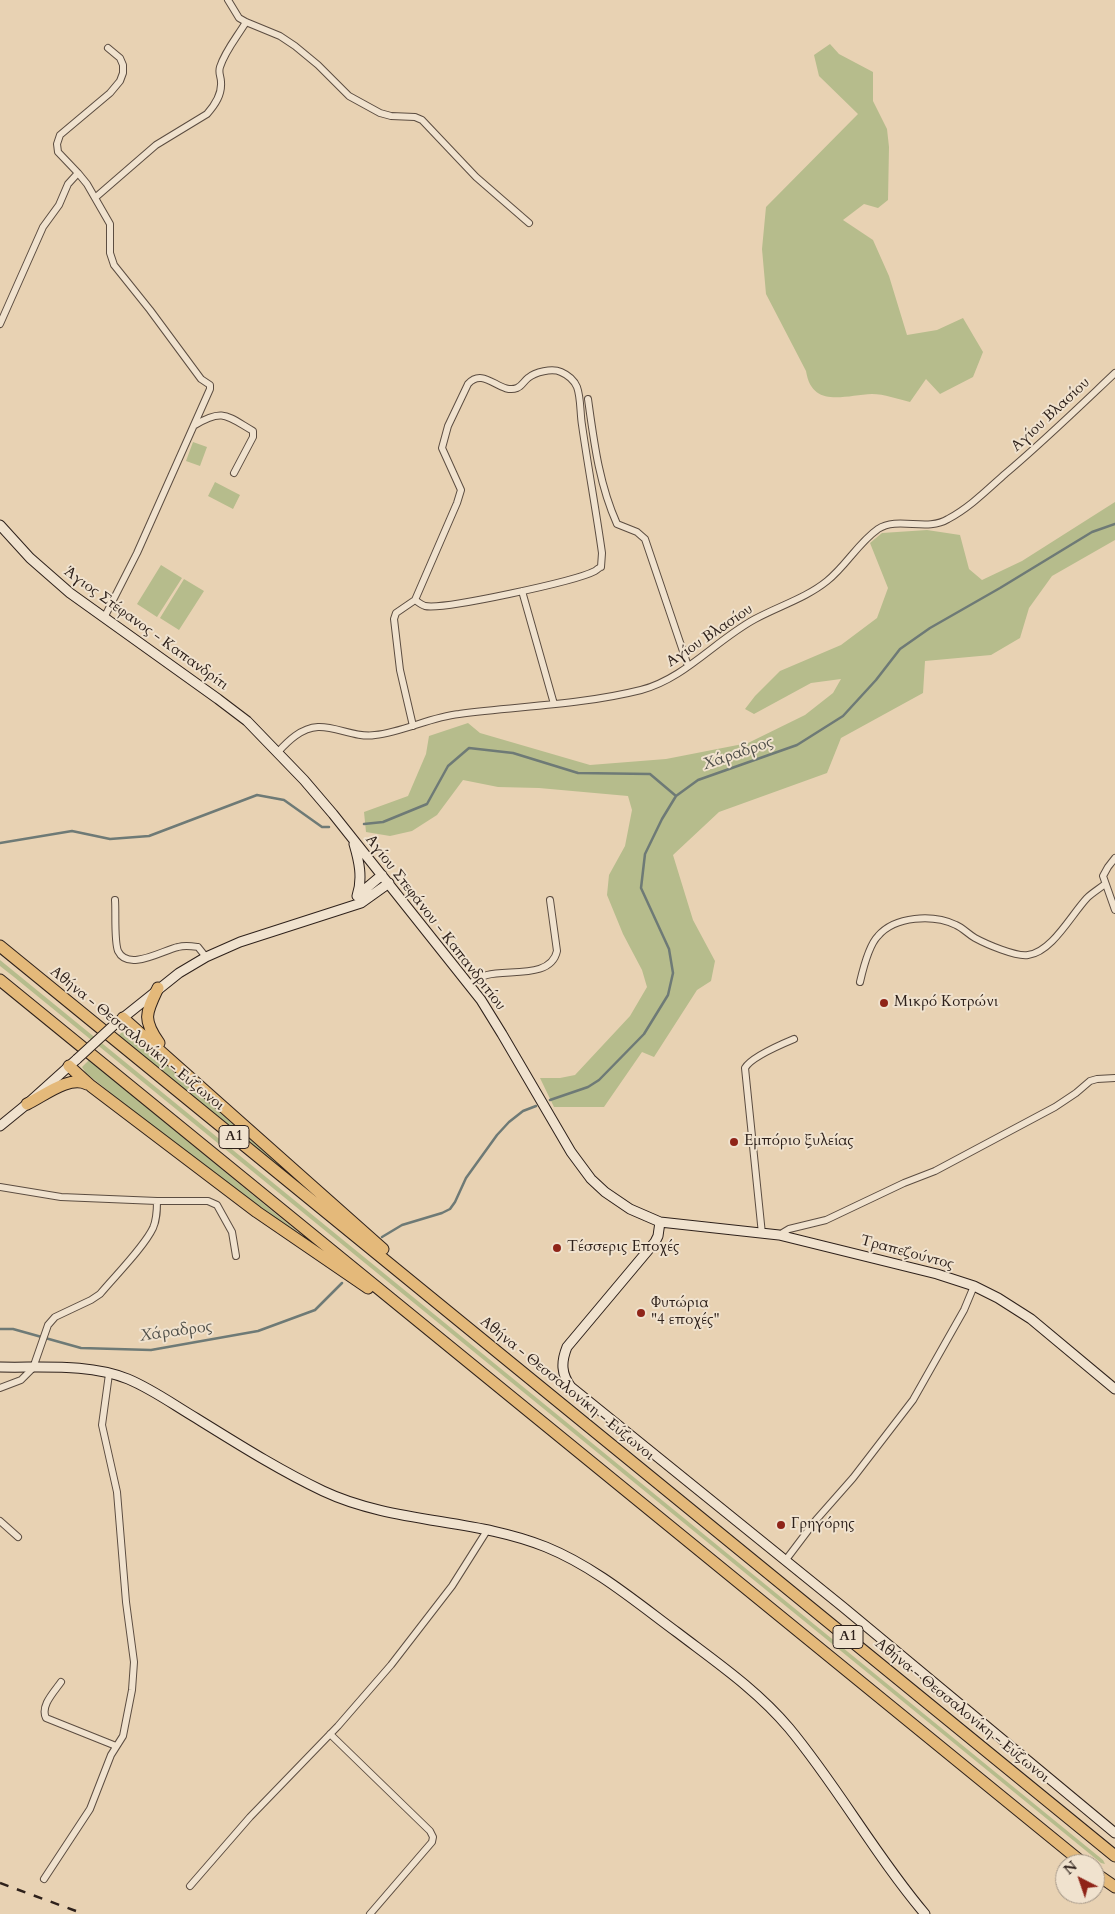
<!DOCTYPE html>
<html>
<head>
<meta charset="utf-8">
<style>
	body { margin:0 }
	#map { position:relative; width:1115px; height:1914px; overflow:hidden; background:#e8d2b3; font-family:Cardo,serif }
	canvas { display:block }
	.north { position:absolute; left:1055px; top:1854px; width:50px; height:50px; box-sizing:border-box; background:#f0e2ce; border:1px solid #a29586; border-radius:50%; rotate:319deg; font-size:14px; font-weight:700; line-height:20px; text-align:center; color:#2e211b }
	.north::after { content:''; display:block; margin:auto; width:18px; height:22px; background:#8f2418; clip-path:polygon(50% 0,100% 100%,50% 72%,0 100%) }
</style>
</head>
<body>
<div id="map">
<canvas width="1115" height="1914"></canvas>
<div class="north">N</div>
</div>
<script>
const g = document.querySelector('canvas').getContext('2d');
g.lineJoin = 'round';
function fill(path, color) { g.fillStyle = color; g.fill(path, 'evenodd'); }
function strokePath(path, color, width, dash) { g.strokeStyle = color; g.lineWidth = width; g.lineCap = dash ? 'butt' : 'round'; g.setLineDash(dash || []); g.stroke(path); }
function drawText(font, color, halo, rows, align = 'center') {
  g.font = font + ' Cardo,serif'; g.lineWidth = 4; g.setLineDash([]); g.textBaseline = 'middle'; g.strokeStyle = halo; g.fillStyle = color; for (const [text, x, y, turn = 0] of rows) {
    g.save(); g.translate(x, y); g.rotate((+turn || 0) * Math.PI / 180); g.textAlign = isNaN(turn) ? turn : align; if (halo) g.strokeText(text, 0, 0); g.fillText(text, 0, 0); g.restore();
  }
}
fill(new Path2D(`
	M830 44 839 54 873 72V101L887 129 889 147 888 200 878 208 864 204 843 220 873 240 889 276 907 335 937 330 963 318 983 352 973 377 940 394 926 379 910 402C898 399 884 394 872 394 845 395 812 409 806 371L766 294 762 249 766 207 858 114 819 76 814 55Z
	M193 442 207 447 200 466 186 461Z
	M215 482 240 495 233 509 208 496Z
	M1115 502V540L1052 576 1029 608 1020 638 991 655 925 661 923 693 841 738 827 773 719 812 673 855 693 920 715 961 711 981 697 990 654 1057 642 1052 604 1107H554L540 1078H560L575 1075 630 1016 647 987 642 970 623 934 607 895 609 875 625 846 632 810 628 796 539 788 498 787 463 780 437 815 412 831 390 836 366 832 364 812 408 796 426 754 429 736 468 723 480 733 590 765 666 759 748 743 805 715 833 693 841 679 811 683 754 714 745 709 755 696 780 671 841 645 877 618 888 588 870 543 882 533 927 530 960 535 969 569 982 580 1022 561Z
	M161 565 182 578 157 617 137 604Z
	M184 579 204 591 179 630 160 618Z
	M0 960 1103 1860 1105 1864 1101 1863 14 977 0 966Z
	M125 1029 343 1221 117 1037Z
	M89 1060 327 1256 185 1153 86 1073 82 1067Z`), '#b6bc8c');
strokePath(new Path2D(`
	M364 824 383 822 427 804 448 766 469 748 513 753 578 773 650 774 676 796
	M0 843 72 831 110 839 149 836 257 795 284 800 322 827H329
	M550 1100 588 1087 599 1080 644 1034 668 995 673 973 669 949 641 888 645 854 662 819 676 796 698 780 797 745 843 716 876 680 900 649 930 628 1000 588 1092 532 1115 524
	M382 1237 402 1225 442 1213 450 1209 455 1202 466 1178 497 1135 509 1122 523 1111 536 1106
	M0 1329H13L81 1348 151 1350 258 1331 315 1310 342 1283`), '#6e7a76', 2.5);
const street = new Path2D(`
	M228 0 239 18 246 22 280 36 295 46 318 65 349 96 380 113 391 116 415 117 422 120 476 177 529 223
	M96 197 156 145 207 114C215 105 222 95 221 82 221 76 218 73 220 67 225 51 237 37 246 22
	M0 324 43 227 59 205 68 184 78 173
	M588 399C594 442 599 484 617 524L637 532 645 539 688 666
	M195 425C223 408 227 416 253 431V437L234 473
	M522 591 554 704
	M104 618 137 553 210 389V385L201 379 150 310 114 265 110 253V224L87 184 78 173 58 152 57 144 60 135 110 93 120 81 123 73V65L120 58 108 48
	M413 726 400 670 394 619 396 613 415 600 457 503 461 490 442 448 448 426 468 384C484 366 500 395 517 388 522 386 524 381 528 378 535 372 552 368 561 372 568 375 574 380 577 387 581 398 580 413 582 425 588 467 596 510 602 553L601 567C600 567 595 571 595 571 576 581 444 610 425 606 422 605 418 602 415 600
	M278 752C288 741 301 728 318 727 336 726 355 738 375 735 404 732 430 717 459 714 519 706 581 705 641 690 684 679 716 640 755 619 779 606 806 598 827 581 846 566 858 543 878 529 898 516 927 532 948 519 969 508 987 490 1005 474 1043 442 1079 407 1115 373
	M1115 858 1108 867 1103 876 1115 910
	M115 900C116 912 114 941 118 951 128 972 163 950 178 947 185 945 191 946 198 947L206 957
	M860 982C863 969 869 945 878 936 895 916 933 914 956 925 963 928 968 934 975 938 986 944 1016 957 1028 955 1052 952 1071 915 1087 898 1092 893 1099 889 1105 884
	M469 984C474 981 480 977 487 975 508 969 551 979 557 951L550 900
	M0 1187 61 1197 157 1201C157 1210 157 1219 153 1228 144 1247 115 1276 100 1294L91 1300 55 1317 48 1325 33 1368 21 1380 0 1388
	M157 1201H208L217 1205 232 1232 236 1256
	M762 1234 745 1068C751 1057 782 1044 794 1039
	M779 1235 789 1229 826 1220 904 1183 935 1171 1055 1107 1076 1093 1090 1081 1097 1079 1115 1078
	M0 1521 18 1537
	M785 1561 816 1520 853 1478 913 1400 964 1310 974 1286
	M61 1682C54 1692 40 1706 46 1718L116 1746
	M330 1734 430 1831 433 1837 432 1842 370 1914
	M44 1879 90 1809 111 1755 123 1736 132 1690 134 1662 126 1602 117 1492 102 1425 109 1374
	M190 1886 250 1817 338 1726 391 1665 452 1586 488 1529`);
const secondary = new Path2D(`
	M0 525 30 558 70 593 218 699 247 721 304 780 333 814 481 1000 502 1034 571 1152 591 1179 605 1192 630 1209 660 1222 779 1235 937 1274 974 1286 998 1298 1031 1319 1115 1389
	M354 844C359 861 363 878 357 896
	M357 896 382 875
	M114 1025 179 973 206 957 240 942 361 903 389 883
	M0 1126 27 1104 77 1059
	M660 1222 658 1236 655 1242 567 1347C561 1362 561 1374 571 1387L843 1607 1115 1833
	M0 1367C42 1368 88 1363 128 1379 152 1389 174 1405 196 1418 238 1444 279 1470 323 1491 393 1524 475 1518 546 1547 595 1567 636 1602 678 1633 716 1662 757 1690 789 1728 838 1787 875 1855 925 1914`);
const highway = new Path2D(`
	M0 946 1115 1856
	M0 980 1084 1864
	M158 988C146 1013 142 1019 159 1043
	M123 1018 383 1249
	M69 1066 91 1086 257 1212 368 1288
	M27 1104C44 1096 69 1075 87 1084
	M1095 1873 1115 1887`);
strokePath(street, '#5c4d41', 8);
strokePath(secondary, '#2e211b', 11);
strokePath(highway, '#2e211b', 13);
strokePath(street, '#f0e2ce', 6);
strokePath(secondary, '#f0e2ce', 9);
strokePath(highway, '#e4b97a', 11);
strokePath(new Path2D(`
	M0 1883 84 1914`), '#2e211b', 2.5, [9, 9]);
const secondaryBridge = new Path2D(`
	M77 1059 114 1025`);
strokePath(secondaryBridge, '#2e211b', 11, []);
strokePath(secondaryBridge, '#f0e2ce', 9);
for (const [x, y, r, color] of [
	[884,1003,5,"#8f2418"],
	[734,1142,5,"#8f2418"],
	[557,1248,5,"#8f2418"],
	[641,1313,5,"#8f2418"],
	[781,1525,5,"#8f2418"]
]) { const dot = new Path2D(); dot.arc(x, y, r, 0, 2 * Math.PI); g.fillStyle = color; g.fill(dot); strokePath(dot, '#f0e2ce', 2); }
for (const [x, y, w] of [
	[234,1137,30],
	[848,1637,30]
]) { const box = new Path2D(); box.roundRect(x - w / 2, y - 11.5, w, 23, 4); g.fillStyle = '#f0e2ce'; g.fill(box); strokePath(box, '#2e211b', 1); }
drawText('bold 14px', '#2e211b', null, [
	["Α1",234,1137],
	["Α1",848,1637]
]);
drawText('15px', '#2e211b', '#f0e2ce', [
	["Αγίου Βλασίου",1051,415,-43],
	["Άγιος Στέφανος - Καπανδρίτι",146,629,36],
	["Αγίου Βλασίου",710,636,-34],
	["Αγίου Στεφάνου - Καπανδριτίου",435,923,52],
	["Αθήνα - Θεσσαλονίκη - Εύζωνοι",137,1039,39],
	["Τραπεζούντος",907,1253,15],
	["Αθήνα - Θεσσαλονίκη - Εύζωνοι",567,1389,39],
	["Αθήνα - Θεσσαλονίκη - Εύζωνοι",962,1711,39]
]);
drawText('15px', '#2e211b', '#f0e2ce', [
	["Μικρό Κοτρώνι",894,1003],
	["Εμπόριο ξυλείας",744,1142],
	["Τέσσερις Εποχές",567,1248],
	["Φυτώρια",651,1304],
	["\"4 εποχές\"",651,1321],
	["Γρηγόρης",791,1525]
], 'left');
drawText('italic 16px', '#4e4e48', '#f0e2ce', [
	["Χάραδρος",738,754,-19],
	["Χάραδρος",176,1332,-8]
]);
</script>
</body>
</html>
